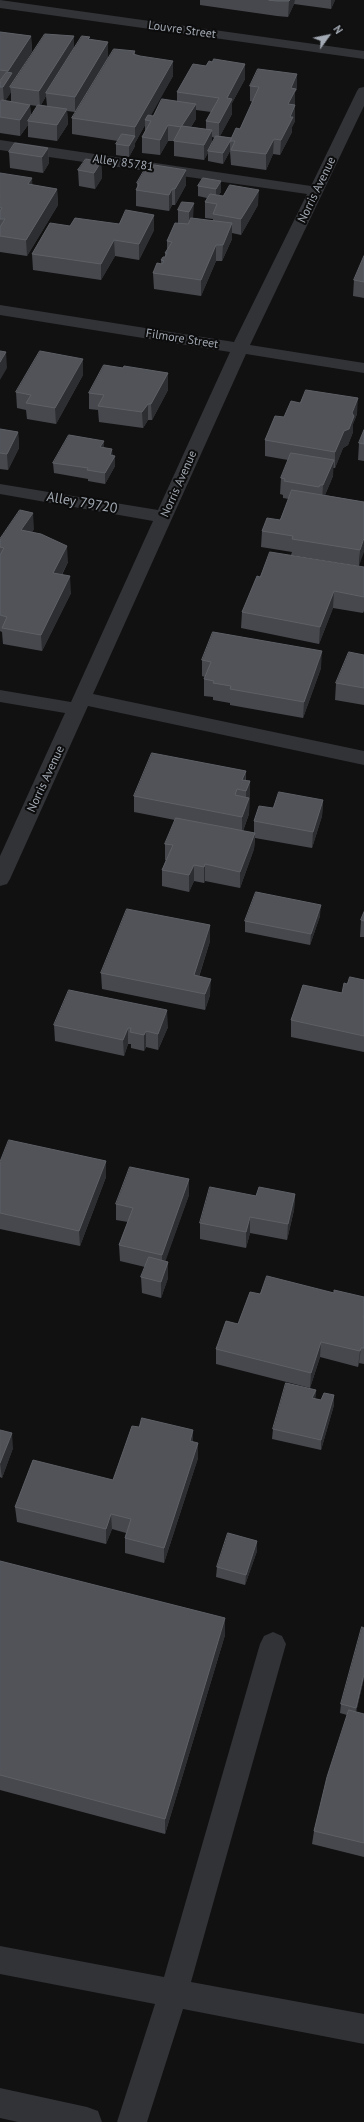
<!DOCTYPE html>
<html>
<head>
<meta charset="utf-8">
<style>
	body { margin:0 }
	#map { position:relative; width:364px; height:2122px; overflow:hidden; background:#111112; font-family:"PT Sans",sans-serif }
	canvas { display:block }
	.north { position:absolute; left:308px; top:16px; width:40px; height:40px; -webkit-text-stroke:3px #0c0c0d; paint-order:stroke; rotate:57deg; font-size:11px; font-weight:700; line-height:16px; text-align:center; color:#a2a9b2 }
	.north::after { content:''; display:block; margin:auto; width:14px; height:18px; background:#a2a9b2; clip-path:polygon(50% 0,100% 100%,50% 72%,0 100%) }
</style>
</head>
<body>
<div id="map">
<canvas width="364" height="2122"></canvas>
<div class="north">N</div>
</div>
<script>
const g = document.querySelector('canvas').getContext('2d');
g.lineJoin = 'round';
function fill(path, color) { g.fillStyle = color; g.fill(path, 'evenodd'); }
function strokePath(path, color, width, dash) { g.strokeStyle = color; g.lineWidth = width; g.lineCap = dash ? 'butt' : 'round'; g.setLineDash(dash || []); g.stroke(path); }
function drawText(font, color, halo, rows, align = 'center') {
  g.font = font + ' "PT Sans",sans-serif'; g.lineWidth = 4; g.setLineDash([]); g.textBaseline = 'middle'; g.strokeStyle = halo; g.fillStyle = color; for (const [text, x, y, turn = 0] of rows) {
    g.save(); g.translate(x, y); g.rotate((+turn || 0) * Math.PI / 180); g.textAlign = isNaN(turn) ? turn : align; if (halo) g.strokeText(text, 0, 0); g.fillText(text, 0, 0); g.restore();
  }
}
fill(new Path2D(`
	M0 0 364 51V59L0 8Z
	M364 87V106L250 345 364 363V373L246 354 93 694 364 751V765L88 706 10 879 7 884 0 886V856L65 713 0 702V690L71 702 153 521 0 494V484L158 510 230 352 0 315V305L234 342 307 194 0 150V140L311 186 357 91 359 88Z
	M273 1632 282 1636 286 1644 191 1982 364 2014V2044L183 2009 147 2122H117L155 2004 0 1974V1946L164 1977 260 1644 264 1636Z
	M0 2088 87 2107 98 2111 102 2122H18L0 2118Z`), '#323337');
fill(new Path2D(`
	M200 0H335L331 9 294 4 288 17 277 16 200 5Z
	M0 32 31 36 32 51 13 82V84L74 36V48L90 40 108 42V58L75 112 67 111 68 124 57 141 28 137V125L20 136 0 133ZM11 92V102L5 101ZM46 96 47 106 41 105ZM30 105 37 106 31 117Z
	M135 51V55L173 76 150 116H153L177 101V92L206 66 245 64V79L232 103V114L220 136 232 138 240 129 253 102 250 101V86L297 89 295 92V121L292 127V132L280 155 273 154 266 170 231 165 230 151 223 164 208 161V153L204 160 174 156V141H168L160 155 142 153V137L145 131V125L135 143V146L129 157 116 155V144L118 141 72 134V118ZM196 110 211 112 206 121V129L191 127 196 119ZM212 137 215 138 212 144Z
	M48 148 49 163 43 173 10 168 9 152Z
	M101 162 102 178 95 189 79 186 78 170Z
	M186 170V185L175 205H172L169 211 136 206V190L137 187V183Z
	M0 173 33 185 57 189 58 205 27 256 0 252Z
	M203 178 221 192 218 196 258 205 241 235 232 233V239L222 261H216L201 296 154 289 153 273 161 264V260L165 257V253L167 250V241L178 223V210L182 202 193 218 213 221V219L205 218V202L207 198 198 196V186Z
	M154 215V230L139 260 115 256 101 280 33 270 32 254 70 226 119 224Z
	M364 256V298L353 296 354 280Z
	M123 368 168 373V390L152 420H148L143 428 99 422 98 410 89 409V393Z
	M83 375 56 424 27 419 26 410 17 408 16 392Z
	M357 414 353 424V432L348 445 343 448 335 468H333V476L325 495 364 502 359 566 291 555 292 552 261 547 262 531 280 520 289 499 283 498V495L280 494 281 478 288 460 265 456V440L284 417Z
	M0 429 18 432 19 448 8 470 0 469Z
	M364 430V461L358 460 359 443Z
	M104 441V447L113 455 115 466 105 484 88 481V479L54 473 53 463Z
	M34 529 32 532 68 562 62 575 71 593 42 651 3 644 2 632 0 631V539Z
	M364 567V611L363 613 333 608 319 644 241 628 242 612 260 577Z
	M364 655V705L335 700 336 683Z
	M202 660 321 668 303 718 230 705V703L213 700V697L204 696V679L205 677 202 676Z
	M246 771V781H250L249 814 243 831 254 833V821L273 808 323 800 322 816 312 848 255 838 254 849 240 888 205 881 204 883 194 881 189 892 162 886V870L166 860H165V844L175 820 134 812V796Z
	M364 912V937H360L361 920Z
	M320 916 310 945 245 932V921Z
	M210 941 199 977 210 995 205 1010 102 989 101 973Z
	M364 980V1052L291 1037V1020L342 993 347 984Z
	M54 1025 168 1027 158 1050 146 1047 144 1051 131 1048V1044H128L124 1056 55 1041Z
	M0 1162 106 1177 80 1246 0 1229Z
	M189 1179V1195L165 1261 168 1262V1278L161 1298 142 1293 141 1277 145 1267 120 1261 119 1245 128 1222 116 1220V1204Z
	M295 1194 294 1210 287 1240 250 1233 246 1248 200 1239V1223L256 1196Z
	M334 1293 364 1297V1364L359 1363 358 1367 320 1357 310 1388 216 1364V1349L238 1324 260 1294Z
	M316 1390 315 1399 321 1400 334 1395V1405L321 1450 272 1439 273 1429Z
	M0 1430 13 1448 2 1478 0 1477Z
	M193 1442 198 1458 164 1563 125 1553V1538L126 1533 112 1529 106 1544 17 1522 15 1507 113 1480Z
	M257 1551 245 1585 216 1577 217 1567Z
	M0 1561 225 1635 165 1834 0 1790Z
	M364 1628V1678L356 1712 364 1714V1857L312 1844 314 1831 347 1715 340 1713 341 1704Z`), '#47484d');
fill(new Path2D(`
	M290 0H295L294 4 288 17 289 1Z
	M331 0H335L331 9Z
	M31 36 32 51 13 82V88L10 87 11 92 4 103 3 87 9 78 8 71Z
	M74 36V51L46 93V96L40 107 39 91Z
	M108 42V58L75 112V97Z
	M173 61V76L148 121 145 120V125L135 143V127Z
	M245 64V79L232 103V114L219 138V123L227 98Z
	M297 74V89L295 92V104L288 120V104L291 88Z
	M196 104V119L181 142V127Z
	M30 105 31 120 28 121V125L20 136V120Z
	M295 105V121L292 127V132L280 155 281 140Z
	M67 109 68 124 57 141V125Z
	M168 125V141L160 155V140Z
	M212 130V146L208 151V153L204 160V145Z
	M135 136V146L129 157V146Z
	M274 139 273 154 266 170V154Z
	M230 141V151L223 164V153Z
	M48 148 49 163 43 173 42 157Z
	M101 162 102 178 95 189 94 173Z
	M186 170V185L175 205V189Z
	M32 178 33 193 28 184Z
	M221 181V192L216 200V189Z
	M57 189 58 205 27 256 26 240Z
	M172 189V205L169 211V195Z
	M259 190 258 205 241 235V219Z
	M194 203 193 219 189 228V212Z
	M154 215V230L139 260V244Z
	M232 223V239L222 261 223 245Z
	M114 240 115 256 101 280V264Z
	M216 245V261L201 296V280Z
	M6 352 7 368 0 380V362Z
	M83 359V375L56 424 55 408Z
	M168 373V390L152 420 151 404Z
	M358 398 357 414 353 424V432L348 445 343 448 335 468V452Z
	M148 404V420L143 428 142 412Z
	M18 432 19 448 8 470 7 454Z
	M104 441V451L100 447Z
	M112 449 113 459 115 456V466L105 484V473L110 455Z
	M334 460 333 476 322 502 323 485Z
	M33 513 34 529 22 546 21 530Z
	M364 538V552L359 566 360 550Z
	M67 546 68 562 54 589 53 573Z
	M70 576 71 593 42 651 41 635Z
	M334 591 333 608 319 644 320 627Z
	M322 651 321 668 303 718 304 702Z
	M246 771 245 787 242 780Z
	M250 781 249 814 242 833V817L246 807V791Z
	M323 800 322 816 312 848 313 832Z
	M255 833 254 849 240 888V872Z
	M205 864V881L204 883V867Z
	M194 865V881L189 892V875Z
	M321 905 320 916 310 945 311 934Z
	M210 925V941L194 992V975Z
	M211 979 210 995 205 1010V994Z
	M167 1010 168 1027 158 1050V1034Z
	M128 1028V1044L124 1056 123 1040Z
	M146 1031V1047L144 1051V1035Z
	M106 1161V1177L80 1246 79 1231Z
	M189 1179V1195L162 1271V1255Z
	M295 1194 294 1210 287 1240 288 1224Z
	M250 1217V1233L246 1248V1232Z
	M168 1262V1278L161 1298V1282Z
	M321 1342 320 1357 310 1388 311 1373Z
	M361 1348 359 1363 358 1367 360 1351Z
	M316 1390 315 1400 312 1398Z
	M334 1395V1405L321 1450V1440Z
	M193 1430V1445L190 1441Z
	M12 1433 13 1448 2 1478 0 1463Z
	M198 1443V1458L164 1563V1548Z
	M111 1514 112 1529 106 1544V1529Z
	M257 1541V1551L245 1585 246 1575Z
	M225 1618V1635L165 1834V1819Z
	M364 1674V1678L355 1717 356 1708Z`), '#2d2e31');
const building = new Path2D(`
	M269 0H290L289 1H277Z
	M0 32 31 36 8 71 0 70Z
	M45 34 74 36 39 91 10 87Z
	M82 36 90 37 88 39 108 42 75 97 46 93Z
	M114 49 135 51 133 54 140 56 173 61 135 127 72 118Z
	M214 59 245 64 227 98 232 99 219 123 206 121 219 98 177 92 193 64 206 66 209 61 212 62Z
	M258 69 297 74 291 88 296 89 288 104 295 105 290 117H293L281 140 274 139 266 154 231 150 235 141H230L236 128 240 129 259 87 250 86Z
	M7 72 12 73 3 87H0V81Z
	M162 99 196 104 181 127 168 125 160 140 142 137 151 121 145 120 148 115 153 116Z
	M2 100 30 105 20 120 0 117V102Z
	M38 105 67 109 57 125 28 121Z
	M182 126 212 130 204 145 174 141Z
	M122 134 135 136 129 146 116 144Z
	M216 136 232 138 223 153 208 151Z
	M15 143 48 148 42 157 9 152Z
	M86 159 101 162 94 173 78 170Z
	M148 164 186 170 175 189H172L169 195 136 190 139 184 137 183Z
	M0 173 32 178 28 184 57 189 26 240 0 236V227L5 219H0V211L2 208 0 207Z
	M203 178 221 181 216 189 198 186Z
	M230 185 259 190 241 219 213 214 217 204 205 202 210 194 223 196Z
	M182 202 194 203 189 212 178 210Z
	M126 210 154 215 139 244 114 240 101 264 32 254 50 223 70 226 75 218 119 224Z
	M191 218 232 223 223 245H216L201 280 153 273 157 263 162 264 164 261 161 260 163 257H165L167 253H165L172 242 167 241 175 223 188 224Z
	M364 256V282L354 280Z
	M0 351 6 352 0 362Z
	M40 351 83 359 55 408 26 403 31 395 16 392Z
	M104 365 123 368 124 366 168 373 151 404H148L142 412 98 406 104 395 89 393Z
	M306 390 358 398 352 413 354 416 349 429 344 431 335 452 265 440 275 416 284 417 291 401 300 403Z
	M0 429 18 432 7 454 0 453Z
	M364 430V444L359 443Z
	M69 435 104 441 100 447 112 449 110 455 115 456 105 473 87 470 88 468 53 463Z
	M291 453 334 460 323 485H320L319 487 284 481 285 479 281 478Z
	M292 490 364 502V538L360 550 292 539 293 536 262 531 267 518 280 520Z
	M20 510 33 513 21 530 41 534 67 546 53 573 70 576 41 635 2 628 7 617 0 615V555L4 548 0 547V539Z
	M270 552 364 567V597L334 591 320 627 242 612 257 576 260 577Z
	M213 632 322 651 304 702 230 689 231 686 213 683 214 681 204 679 211 662 202 660Z
	M349 652 364 655V688L336 683Z
	M152 753 246 771 242 780 250 781 246 791 237 789 235 795 249 798 242 817 134 796Z
	M279 792 323 800 313 832 254 821 259 806 273 808Z
	M176 818 255 833 240 872 205 864 204 867 194 865 189 875 162 870 173 845 165 844Z
	M256 892 321 905 311 934 245 921Z
	M127 909 210 925 194 975 211 979 205 994 101 973Z
	M364 912V921L361 920Z
	M350 977 364 980V1036L291 1020 303 985 342 993 344 983 347 984Z
	M69 990 167 1010 158 1034 146 1031 144 1035 130 1032 131 1028H128L123 1040 54 1025Z
	M9 1140 106 1161 79 1231 0 1213V1162Z
	M130 1167 189 1179 162 1255 119 1245 133 1208 116 1204Z
	M210 1187 256 1196 259 1187 295 1194 288 1224 250 1217 246 1232 200 1223Z
	M149 1257 168 1262 161 1282 141 1277Z
	M267 1276 334 1293V1290L364 1297V1315L363 1317H364V1348H361L360 1351 321 1342 311 1373 216 1349 226 1321 238 1324 250 1292 260 1294Z
	M286 1383 316 1390 312 1398 321 1400 324 1393 334 1395 321 1440 273 1429Z
	M142 1418 193 1430 190 1441 198 1443 164 1548 125 1538 131 1519 111 1514 106 1529 15 1507 33 1460 113 1480 132 1426 139 1427Z
	M0 1430 12 1433 0 1463Z
	M228 1533 257 1541 246 1575 217 1567Z
	M0 1561 225 1618 165 1819 0 1775Z
	M362 1627 364 1628V1674L356 1708 341 1704Z
	M349 1710 364 1714V1843L314 1831 327 1777Z`);
fill(building, '#515358');
strokePath(building, '#5d6066', 1);
drawText('12px', '#a2a9b2', '#0c0c0d', [
	["Louvre Street",182,30,8],
	["Alley 85781",123,163,8],
	["Norris Avenue",317,190,-64],
	["Filmore Street",182,339,9],
	["Norris Avenue",179,484,-66],
	["Norris Avenue",46,779,-65]
]);
drawText('14px', '#a2a9b2', '#0c0c0d', [
	["Alley 79720",82,503,10]
]);
</script>
</body>
</html>
